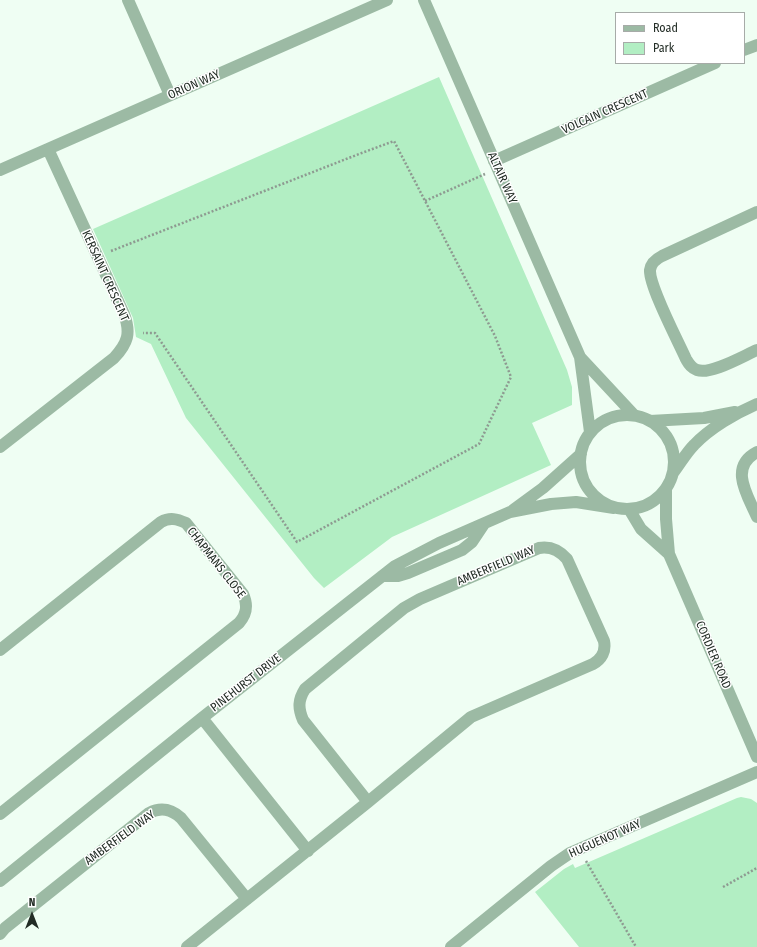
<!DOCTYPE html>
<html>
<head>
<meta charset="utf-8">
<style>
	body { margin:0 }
	#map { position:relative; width:757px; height:947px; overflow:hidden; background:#effef3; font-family:"Fira Sans Condensed",sans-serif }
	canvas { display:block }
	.legend { position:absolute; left:615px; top:12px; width:130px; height:52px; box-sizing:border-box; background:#fff; border:1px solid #a7aba8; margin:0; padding:5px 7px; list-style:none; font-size:12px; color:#222c25 }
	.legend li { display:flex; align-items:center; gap:8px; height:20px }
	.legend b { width:20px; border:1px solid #a7aba8 }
	.north { position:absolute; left:12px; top:895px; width:40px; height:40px; -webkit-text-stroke:3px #fff; paint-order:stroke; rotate:0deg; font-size:11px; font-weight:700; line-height:16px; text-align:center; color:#222c25 }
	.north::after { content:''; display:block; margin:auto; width:14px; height:18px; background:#222c25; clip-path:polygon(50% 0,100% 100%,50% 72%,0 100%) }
</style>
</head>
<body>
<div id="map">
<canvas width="757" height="947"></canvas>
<ul class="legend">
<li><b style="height:5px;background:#9cbaa4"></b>Road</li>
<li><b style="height:11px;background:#b2eec3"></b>Park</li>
</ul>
<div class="north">N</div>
</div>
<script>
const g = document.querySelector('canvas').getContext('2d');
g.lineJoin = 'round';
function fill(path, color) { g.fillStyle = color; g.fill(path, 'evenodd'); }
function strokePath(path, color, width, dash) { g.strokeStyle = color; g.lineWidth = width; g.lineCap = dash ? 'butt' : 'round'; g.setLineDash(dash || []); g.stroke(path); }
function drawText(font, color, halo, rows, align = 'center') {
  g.font = font + ' "Fira Sans Condensed",sans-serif'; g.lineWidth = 3; g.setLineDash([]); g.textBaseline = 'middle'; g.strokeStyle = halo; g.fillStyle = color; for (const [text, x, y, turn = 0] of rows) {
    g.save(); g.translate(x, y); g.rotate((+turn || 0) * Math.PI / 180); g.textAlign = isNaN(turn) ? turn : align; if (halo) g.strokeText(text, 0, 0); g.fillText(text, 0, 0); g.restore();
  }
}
fill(new Path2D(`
	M439 77 567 370 572 387V405L532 423 551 465 392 537 324 588 314 578 186 418 151 344 136 337 133 318 93 229Z
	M741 797 751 799 757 803V947H579L535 892 564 869 573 864 575 868 737 798Z`), '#b2eec3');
strokePath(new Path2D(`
	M425 201 485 174
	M111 251 359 154 394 141 495 336 511 377 479 444 297 542 155 333H143
	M586 861 636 947
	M723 887 757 868`), '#8e9a91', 2.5, [2, 2]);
strokePath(new Path2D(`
	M128 0 170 95
	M424 0 580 357 590 432
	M744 50 757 45
	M494 161 715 63
	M0 170 387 0
	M757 212 662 256C656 259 651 263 650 270 649 286 678 341 686 359 689 364 691 368 697 370 711 375 743 356 757 350
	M580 357 634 415
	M580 462a47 47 0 1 1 94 0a47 47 0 1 1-94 0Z
	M650 421 704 418 735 412
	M0 447 114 358C128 343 131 333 124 314L48 149
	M757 452C728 467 748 496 757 517
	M673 473C680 464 686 453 694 445 710 428 736 413 757 404
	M666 488V519L669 554 757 757
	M629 509 641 529 669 554
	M513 510 543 488 581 454
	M382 576H398L408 573 462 550 472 542 484 524
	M0 650 161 522C170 517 177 519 186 523L243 594C248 605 247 614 239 623L0 814
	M202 718 308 851
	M0 881 202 718 395 566 439 543 510 512 551 504 576 502 614 508
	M0 934 5 928 149 813C161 807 171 809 181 818L247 899
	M187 947 368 802 471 717 593 664C602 659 606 651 604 641L567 559C559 550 550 546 539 548L420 599 404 608 305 689C298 700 298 708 303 720L368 802
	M451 947 551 866 570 853 757 772`), '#9cbaa4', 12);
drawText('12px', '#222c25', '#fff', [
	["ORION WAY",194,85,-24],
	["VOLCAIN CRESCENT",605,112,-24],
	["ALTAIR WAY",502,178,66],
	["KERSAINT CRESCENT",105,276,66],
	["CHAPMANS CLOSE",216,563,52],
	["AMBERFIELD WAY",496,566,-23],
	["CORDIER ROAD",713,655,67],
	["PINEHURST DRIVE",246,683,-38],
	["AMBERFIELD WAY",120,838,-36],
	["HUGUENOT WAY",605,839,-24]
]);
</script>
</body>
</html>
